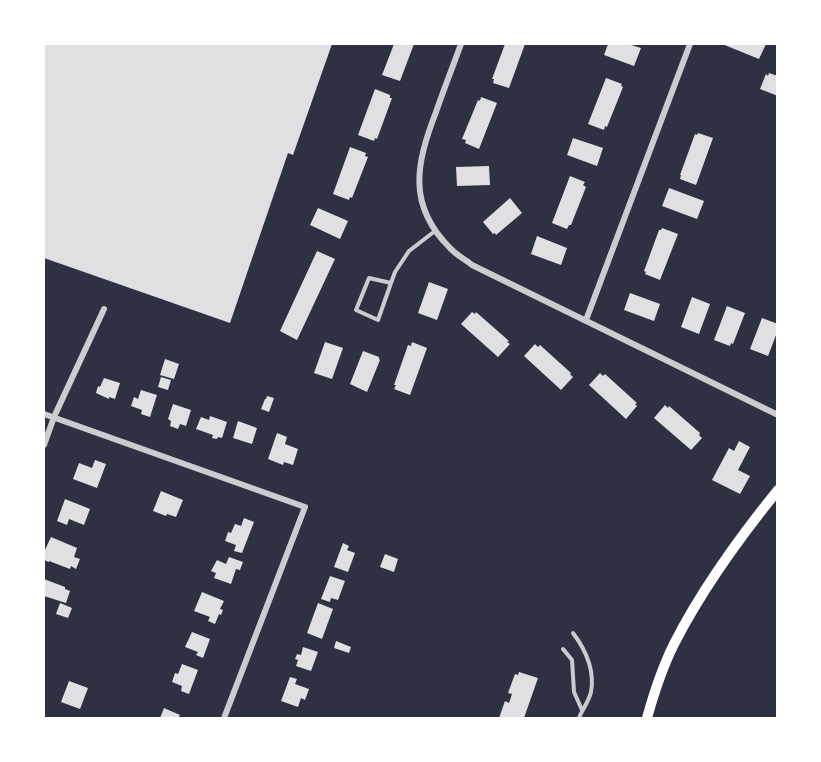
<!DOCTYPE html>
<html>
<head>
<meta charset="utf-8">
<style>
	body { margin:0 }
	#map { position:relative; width:821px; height:762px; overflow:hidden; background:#2d3142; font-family:"Varela Round",sans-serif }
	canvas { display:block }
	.frame { position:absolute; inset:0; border:45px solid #fff; pointer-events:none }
</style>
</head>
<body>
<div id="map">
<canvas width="821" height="762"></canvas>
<div class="frame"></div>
</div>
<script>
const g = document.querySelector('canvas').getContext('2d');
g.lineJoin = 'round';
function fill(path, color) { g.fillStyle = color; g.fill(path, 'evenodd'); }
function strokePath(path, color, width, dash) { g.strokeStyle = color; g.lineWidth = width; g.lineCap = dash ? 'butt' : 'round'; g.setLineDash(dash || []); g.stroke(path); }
fill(new Path2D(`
	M44 44H332L293 155 288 153 230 323 44 258Z
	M394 44H414L400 81 382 75Z
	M505 44H525L509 88 493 83 494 79H492Z
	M608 44H628L641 48 634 66 604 55Z
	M722 44H766L759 59Z
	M769 73 778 76V96L760 89 766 74 768 76Z
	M606 78 622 84 621 86 623 87 607 127 605 126 604 130 588 124Z
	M375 89 390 95V98H392L377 139 375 138 374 141 358 135Z
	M481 97 497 103 479 149 465 143 466 140 462 139 478 100 480 101Z
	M698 133 713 138 696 185 680 179 681 175H680L695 134 697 135Z
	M573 138 603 148 597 166 567 155Z
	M350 147 366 153 365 156 368 157 352 198 350 197 349 200 333 194Z
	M489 166 490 185 457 186 456 167Z
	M570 176 585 182 583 185 586 187 571 225H569L567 229 552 223Z
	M669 188 704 201 697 219 662 206Z
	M510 198 522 213 496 235 495 233 493 234 483 222Z
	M318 208 348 221 340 239 310 225Z
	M662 228 678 234 660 280 645 274 646 272 644 271 659 230H661Z
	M537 236 567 248 561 265 531 254Z
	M317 251 335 259 297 340 280 331Z
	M429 282 448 289 437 320 418 313Z
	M630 293 660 304 654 321 624 310Z
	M692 297 710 304 699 334 681 327Z
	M727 306 745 313 733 344 731 343 730 346 714 340Z
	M472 312 475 314 476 312 509 341 507 342 510 344 498 357 461 324Z
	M762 318 778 324V330L768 356 750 349Z
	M325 342 343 348 332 379 314 373Z
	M412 342 427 348 410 395 394 389 396 385H394L408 345 411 346Z
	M535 344 538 347 540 345 571 373 570 374 573 377 561 390 524 356Z
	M363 351 379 357V359L380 360 367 392 350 384Z
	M165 359 179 364 174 379 160 375Z
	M600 373 603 376 605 374 637 403 635 404 637 406 626 419 589 385Z
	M161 377 171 380 168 390 158 387Z
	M104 378 120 383 115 399 109 397V399L96 393 98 386 100 387Z
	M141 390 157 395 150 417 141 414 142 410 131 406 134 397 138 399Z
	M267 396 274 398 269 412 261 409 265 399H266Z
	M173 404 191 410 186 426 180 424 178 429 170 426 171 421 168 419Z
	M665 405 668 408 669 406 700 433 699 435 702 438 691 450 654 418Z
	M210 416 227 422 222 438 218 437 217 439 212 438 213 435 196 429 201 417 209 420Z
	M238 421 257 428 252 444 233 438Z
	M277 433 287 437 285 444 298 449 293 465 284 462 283 465 268 459Z
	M739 441 750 447 738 470 750 476 740 494 712 480 729 448 734 451Z
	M95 460 106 464 97 488 73 479 79 463 92 468Z
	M161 491 183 500 176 517 167 514 166 516 153 511Z
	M65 499 90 509 84 525 69 519 67 525 57 521Z
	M244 518 254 522 242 553 234 551 236 545 225 541 228 532 231 533 235 524 241 526Z
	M51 537 77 548 74 557 80 559 76 569 71 566 70 569 49 561V562L44 560V552Z
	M343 543 349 546 347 550 355 553 348 572 334 567Z
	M385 554 398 559 394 572 380 567Z
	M229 557 243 562 240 570 236 569 231 584 214 578 216 573 211 571 217 560 226 564Z
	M330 576 345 581 338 600 331 598 330 602 321 599Z
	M44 579 65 587V589L70 591 66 603 44 596Z
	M202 592 224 601 220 609 223 610 221 615 219 614 215 624 208 621 210 617 194 611Z
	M60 603 72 608 68 618 56 614Z
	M318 603 333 609 322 639 307 633Z
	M192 632 210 639 203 658 196 655 198 652 185 647Z
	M336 641 351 647 349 653 334 648Z
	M303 647 318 652 311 671 296 666 298 660 295 659 297 654 301 655Z
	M182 664 198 670 189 694 181 691 182 686 172 682 175 673 178 674Z
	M519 672 538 678 524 718H499L505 701 509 703 512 694 508 693 515 674 518 675Z
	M290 677 297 679 295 684 309 689 305 700 301 698 298 707 281 701Z
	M69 681 88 688 80 709 61 702Z
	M164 708 180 715 178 718H160Z`), '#e0e0e3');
strokePath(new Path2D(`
	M391 283 378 320 356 310 369 278 391 283 395 272 409 251 435 231
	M573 633C585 649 595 670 591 692 589 701 582 710 579 718
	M563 649 572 660 574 692 582 710`), '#caccd0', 4);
strokePath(new Path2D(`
	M461 44C453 66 444 89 436 112 416 164 407 205 450 248 456 255 465 259 472 265L778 415
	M586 320 690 44
	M44 414 305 507 224 718
	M44 445 54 417 104 309`), '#caccd0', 6);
strokePath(new Path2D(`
	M647 718C654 693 662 668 674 644 702 589 739 538 778 490`), '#fff', 10);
</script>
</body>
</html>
